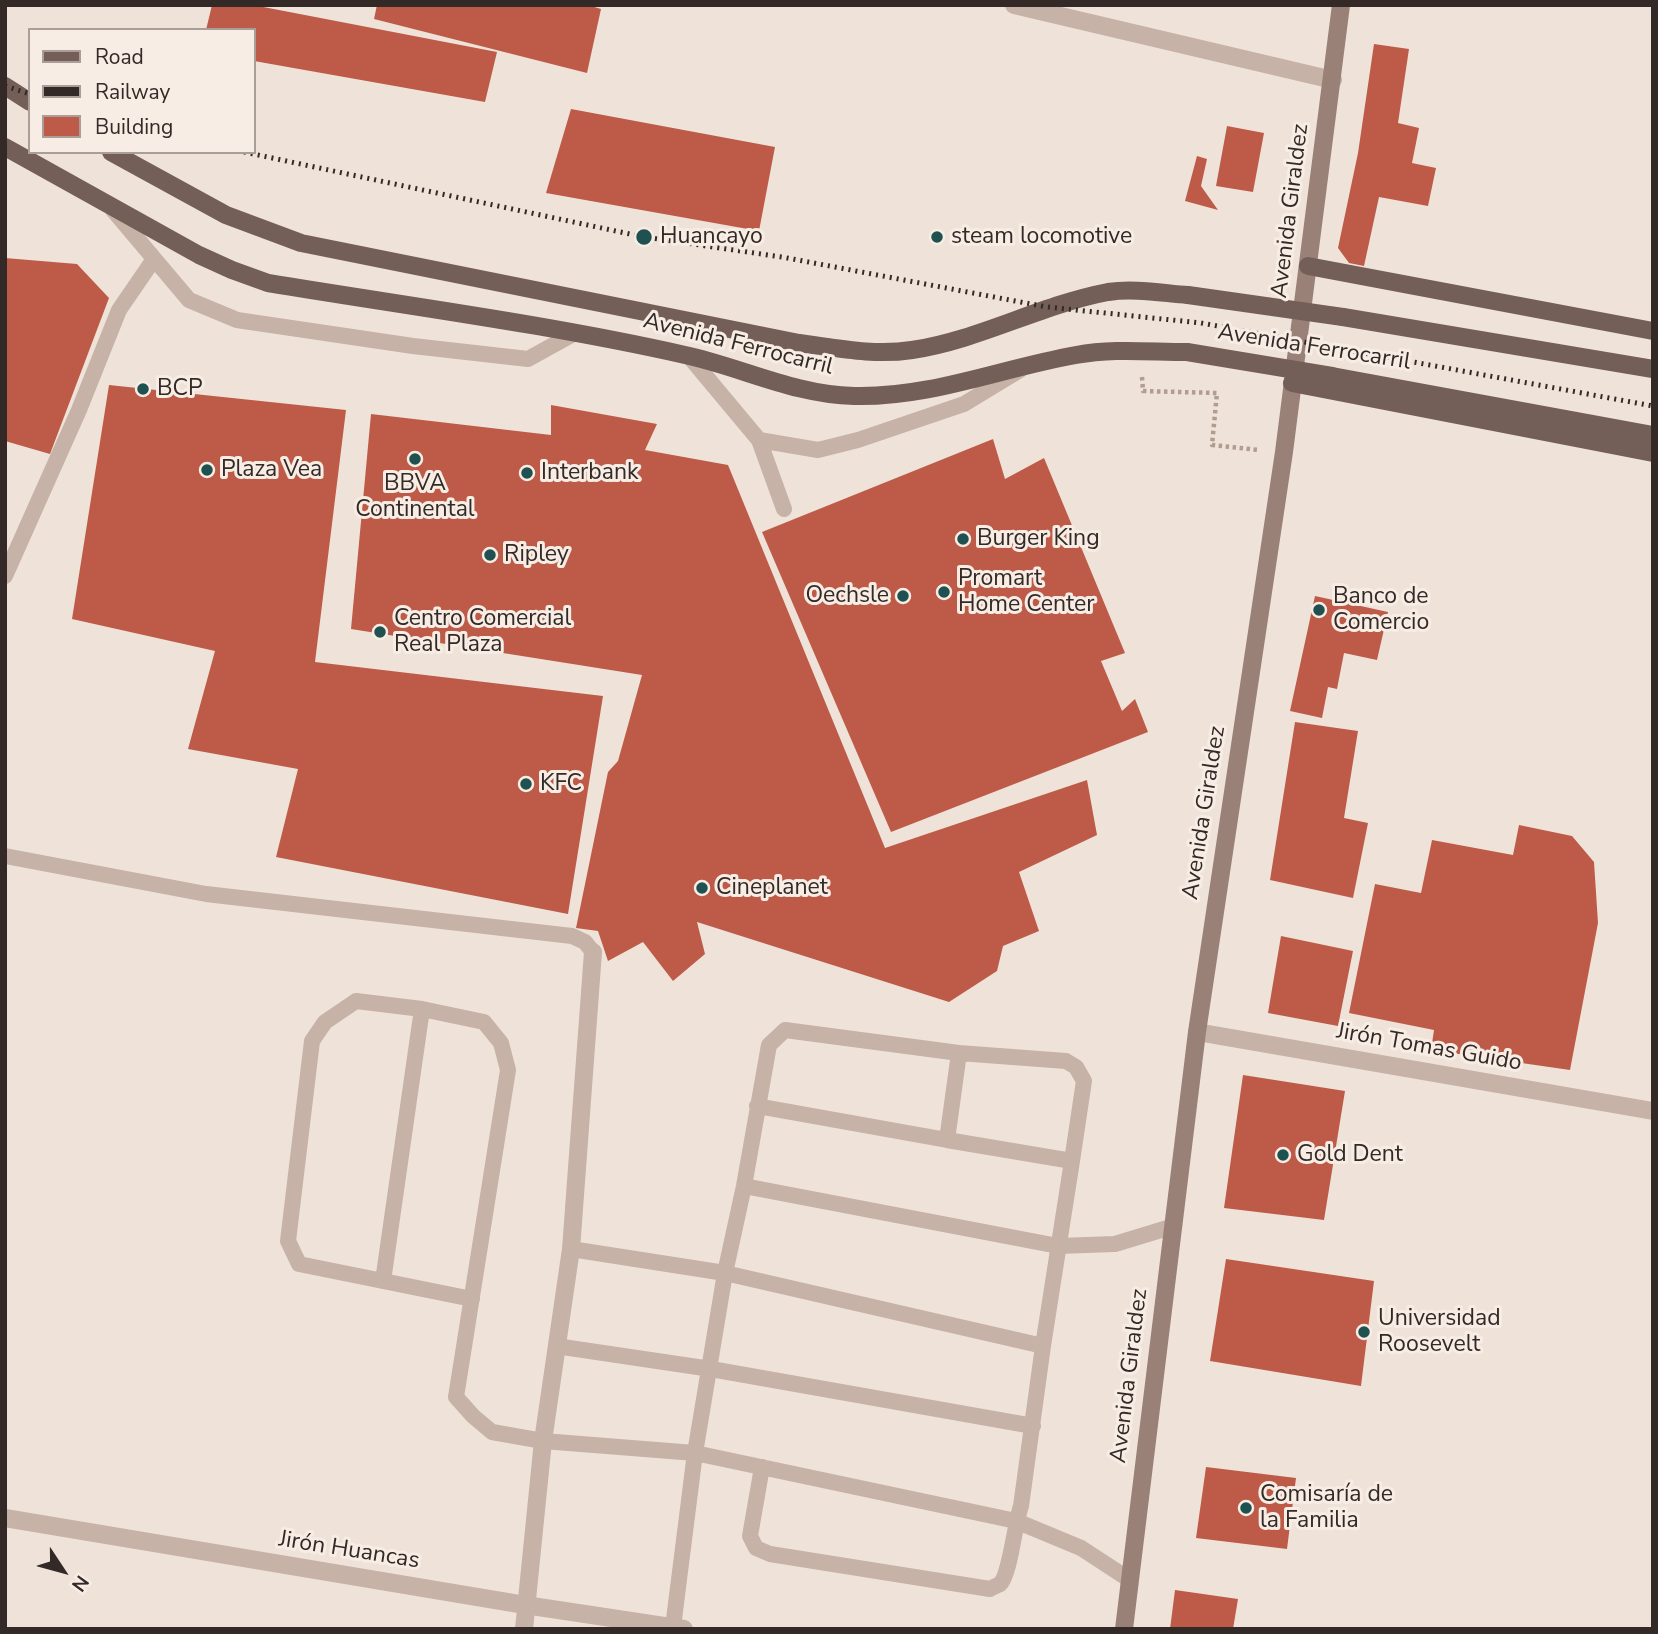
<!DOCTYPE html>
<html>
<head>
<meta charset="utf-8">
<style>
	body { margin:0 }
	#map { position:relative; width:1658px; height:1634px; overflow:hidden; background:#efe3d9; font-family:"Nunito Sans",sans-serif }
	canvas { display:block }
	.frame { position:absolute; inset:0; border:7px solid #332926; pointer-events:none }
	.legend { position:absolute; left:28px; top:28px; width:228px; height:126px; box-sizing:border-box; background:#f7ede4; border:2px solid #a99f98; margin:0; padding:9px 12px; list-style:none; font-size:21px; color:#332926 }
	.legend li { display:flex; align-items:center; gap:14px; height:35px }
	.legend b { width:35px; border:2px solid #a99f98 }
	.north { position:absolute; left:28px; top:1536px; width:70px; height:70px; -webkit-text-stroke:5px #f7ede4; paint-order:stroke; rotate:126deg; font-size:19px; font-weight:700; line-height:28px; text-align:center; color:#332926 }
	.north::after { content:''; display:block; margin:auto; width:24px; height:32px; background:#332926; clip-path:polygon(50% 0,100% 100%,50% 72%,0 100%) }
</style>
</head>
<body>
<div id="map">
<canvas width="1658" height="1634"></canvas>
<div class="frame"></div>
<ul class="legend">
<li><b style="height:9px;background:#745f58"></b>Road</li>
<li><b style="height:9px;background:#332926"></b>Railway</li>
<li><b style="height:19px;background:#be5b48"></b>Building</li>
</ul>
<div class="north">N</div>
</div>
<script>
const g = document.querySelector('canvas').getContext('2d');
g.lineJoin = 'round';
function fill(path, color) { g.fillStyle = color; g.fill(path, 'evenodd'); }
function strokePath(path, color, width, dash) { g.strokeStyle = color; g.lineWidth = width; g.lineCap = dash ? 'butt' : 'round'; g.setLineDash(dash || []); g.stroke(path); }
function drawText(font, color, halo, rows, align = 'center') {
  g.font = font + ' "Nunito Sans",sans-serif'; g.lineWidth = 6; g.setLineDash([]); g.textBaseline = 'middle'; g.strokeStyle = halo; g.fillStyle = color; for (const [text, x, y, turn = 0] of rows) {
    g.save(); g.translate(x, y); g.rotate((+turn || 0) * Math.PI / 180); g.textAlign = isNaN(turn) ? turn : align; if (halo) g.strokeText(text, 0, 0); g.fillText(text, 0, 0); g.restore();
  }
}
fill(new Path2D(`
	M212 5H253L497 52 485 102 254 61V30H206Z
	M377 5H588L601 9 587 73 374 19Z
	M1374 44 1409 49 1398 123 1419 128 1412 163 1436 168 1428 206 1379 197 1364 266 1349 263 1338 248 1358 153Z
	M571 109 775 147 759 231 546 193Z
	M1227 126 1264 133 1253 192 1216 186Z
	M1197 156 1207 159 1201 186 1218 210 1185 201Z
	M5 258 77 264 109 298 50 454 5 441Z
	M109 385 346 410 315 662 603 696 568 914 276 857 298 769 188 749 215 651 72 619Z
	M551 405 657 424 645 450 728 465 885 848 1087 780 1097 835 1019 872 1039 931 1003 946 997 971 949 1002 697 922 705 954 673 981 643 942 608 961 598 931 576 928 608 772 618 761 642 675 351 629 371 414 551 435Z
	M993 439 1005 479 1044 458 1125 653 1101 661 1122 711 1135 699 1148 732 891 832 762 532Z
	M1315 596 1388 612 1377 660 1344 653 1337 689 1328 687 1322 718 1290 711Z
	M1295 722 1358 731 1344 818 1368 823 1353 898 1270 880Z
	M1519 825 1572 836 1594 862 1598 923 1570 1070 1431 1050 1434 1030 1349 1013 1375 884 1421 893 1432 840 1513 855Z
	M1281 936 1353 951 1338 1026 1268 1013Z
	M1243 1075 1345 1091 1324 1220 1224 1208Z
	M1226 1259 1374 1281 1361 1386 1210 1361Z
	M1206 1467 1296 1478 1287 1549 1196 1538Z
	M1175 1590 1238 1599 1233 1629H1170Z`), '#be5b48');
strokePath(new Path2D(`
	M1142 377 1143 391 1217 393 1212 445 1259 450`), '#b29c90', 4.5, [3.5, 3.5]);
strokePath(new Path2D(`
	M113 210 189 300 237 320 413 346 528 359 575 333
	M688 355 759 440 818 450 858 440 964 404 1020 370
	M759 440 784 509
	M5 576 79 410 119 310 154 259
	M5 856 206 894 572 936 585 942 593 952
	M959 1053 1066 1061 1076 1067 1084 1081 1072 1161
	M757 1106 947 1140
	M744 1186 1058 1246 1115 1244 1174 1226
	M571 1249 725 1273 1043 1346
	M383 1281 422 1009
	M472 1299 299 1264 288 1241 312 1041 325 1022 356 1001 422 1009 484 1022 501 1043 508 1070 456 1397 473 1416 492 1432 543 1441 695 1453 673 1627
	M556 1346 711 1369 1033 1426
	M762 1467 750 1536 756 1548 770 1554 990 1589C991 1588 998 1585 1000 1584 1010 1575 1015 1522 1021 1506L1043 1346 1072 1161 947 1140 959 1053 785 1030 769 1045 744 1186 725 1273 695 1453 1016 1521 1081 1548 1130 1580`), '#c6b2a6', 16);
strokePath(new Path2D(`
	M1014 5 1333 80
	M1197 1032 1653 1111
	M5 1518 525 1605 684 1629
	M524 1629 543 1441 571 1249 593 952`), '#c6b2a6', 18);
strokePath(new Path2D(`
	M1124 1629 1197 1032 1284 452 1341 5`), '#998177', 18);
strokePath(new Path2D(`
	M5 86 30 102
	M5 147 199 255 232 270 268 283C407 306 547 324 685 355 741 367 795 395 854 396 930 398 1002 368 1076 355 1113 348 1150 352 1187 352
	M111 152 226 215 301 243 799 343C837 348 874 356 912 350 979 340 1040 305 1108 292 1134 288 1161 293 1188 295
	M1308 266 1653 331
	M1343 317 1653 369
	M1332 376 1653 435
	M1292 383 1653 453`), '#745f58', 18);
strokePath(new Path2D(`
	M5 86 30 94
	M244 152 644 237 782 257 1047 307 1201 323 1653 406`), '#332926', 5, [2, 5]);
strokePath(new Path2D(`
	M1188 295 1343 317
	M1187 352 1332 376`), '#745f58', 18);
for (const [x, y, r, color] of [
	[644,237,9,"#1f5150"],
	[937,237,7,"#1f5150"],
	[143,389,7,"#1f5150"],
	[415,459,7,"#1f5150"],
	[207,470,7,"#1f5150"],
	[527,473,7,"#1f5150"],
	[963,539,7,"#1f5150"],
	[490,555,7,"#1f5150"],
	[944,592,7,"#1f5150"],
	[903,596,7,"#1f5150"],
	[1319,610,7,"#1f5150"],
	[380,632,7,"#1f5150"],
	[526,784,7,"#1f5150"],
	[702,888,7,"#1f5150"],
	[1283,1155,7,"#1f5150"],
	[1364,1332,7,"#1f5150"],
	[1246,1508,7,"#1f5150"]
]) { const dot = new Path2D(); dot.arc(x, y, r, 0, 2 * Math.PI); g.fillStyle = color; g.fill(dot); strokePath(dot, '#f7ede4', 2.5); }
drawText('23px', '#332926', '#f7ede4', [
	["Avenida Giraldez",1291,211,-83],
	["Avenida Ferrocarril",738,345,14],
	["Avenida Ferrocarril",1314,348,9],
	["Avenida Giraldez",1205,813,-81],
	["Jirón Tomas Guido",1429,1048,10],
	["Avenida Giraldez",1130,1376,-83],
	["Jirón Huancas",349,1551,9]
]);
drawText('23px', '#332926', '#f7ede4', [
	["Huancayo",660,237],
	["steam locomotive",951,237],
	["BCP",157,389],
	["Plaza Vea",221,470],
	["Interbank",541,473],
	["BBVA",415,484,"center"],
	["Continental",415,510,"center"],
	["Burger King",977,539],
	["Ripley",504,555],
	["Promart",958,579],
	["Home Center",958,605],
	["Oechsle",889,596,"right"],
	["Banco de",1333,597],
	["Comercio",1333,623],
	["Centro Comercial",394,619],
	["Real Plaza",394,645],
	["KFC",540,784],
	["Cineplanet",716,888],
	["Gold Dent",1297,1155],
	["Universidad",1378,1319],
	["Roosevelt",1378,1345],
	["Comisaría de",1260,1495],
	["la Familia",1260,1521]
], 'left');
</script>
</body>
</html>
